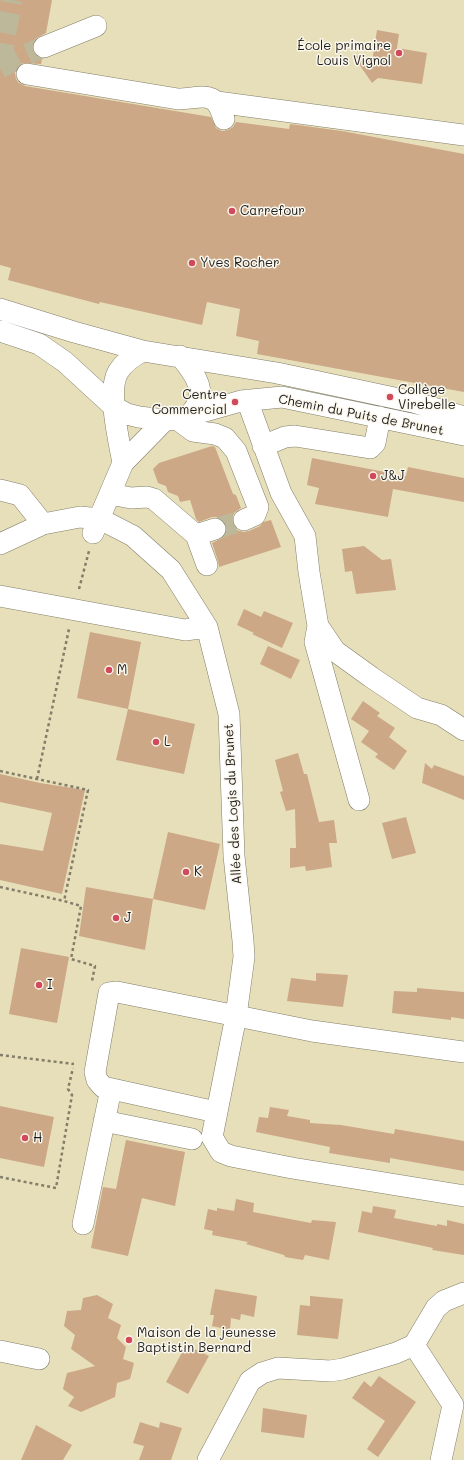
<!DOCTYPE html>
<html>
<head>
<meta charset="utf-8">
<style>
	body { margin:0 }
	canvas { display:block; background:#e7dfb9 }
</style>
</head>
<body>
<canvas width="464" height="1460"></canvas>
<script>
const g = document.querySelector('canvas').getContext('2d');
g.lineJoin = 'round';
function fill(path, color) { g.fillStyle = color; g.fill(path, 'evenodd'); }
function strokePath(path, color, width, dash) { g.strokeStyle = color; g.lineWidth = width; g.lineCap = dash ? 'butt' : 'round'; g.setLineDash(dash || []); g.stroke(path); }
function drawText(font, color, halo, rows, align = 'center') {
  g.font = font + ' Mali,sans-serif'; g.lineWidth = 3; g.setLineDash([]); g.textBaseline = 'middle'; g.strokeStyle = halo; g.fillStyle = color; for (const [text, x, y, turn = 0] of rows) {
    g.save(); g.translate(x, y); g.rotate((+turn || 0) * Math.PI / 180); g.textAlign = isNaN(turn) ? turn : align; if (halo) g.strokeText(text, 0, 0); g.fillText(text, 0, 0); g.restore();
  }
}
fill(new Path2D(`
	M0 0H52L46 33 35 39 32 45 33 52 36 56 42 59 41 64 23 63 18 66 15 72 16 79 19 83 25 86 211 117 216 128 222 131 228 130 233 127 236 122 289 129 290 124 342 131 464 154V392L257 354 259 341 236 336 240 309 207 302 202 325 100 302 99 304 8 280 11 268 0 265Z
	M377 30 399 34 397 48 427 53 422 84 378 78 372 83 352 54 372 62Z
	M212 446 215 447 233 494 236 495 241 508 234 513 232 519 233 525 237 530 243 532 249 531 260 526 263 522 271 520 281 547 219 567 218 561 212 543 224 537 227 531V526L223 520 218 517H212L199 522 196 519 190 500 180 502 178 496 168 492 166 486 158 483 153 469 159 463Z
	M312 458 406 476 408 467 464 478V502L393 489 388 517 315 504 319 488 307 485Z
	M364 546 382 560 391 559 396 590 356 594 352 571 345 572 342 549Z
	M244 609 261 617 264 611 293 623 282 648 252 634 254 633 237 625Z
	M90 632 141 642 128 709 77 698Z
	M268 646 300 660 291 679 260 664Z
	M363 701 380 713 377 716 395 728 389 737 407 751 394 770 375 757 378 754 361 742 369 731 351 719Z
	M128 709 195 724 184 774 116 760Z
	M298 753 304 774H307L319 822 334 820 337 843H329L332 867 306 871 305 866 290 868V848H296L295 809 286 811 280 792 283 791 275 760Z
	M425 763 432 769 434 765 464 776V800L422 783Z
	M0 774 40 783 85 790 62 894 0 880V844L43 851 52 813 0 802Z
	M406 817 416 853 392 859 382 823Z
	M168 832 220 844 205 910 153 899Z
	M86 887 153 899 145 950 79 936Z
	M21 948 69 957 57 1023 9 1014Z
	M316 973 348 975 343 1007 287 1001 291 978 316 981Z
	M417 988 464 992V1019L451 1017V1020L392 1013 394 991 417 992Z
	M0 1106 54 1117 44 1167 0 1158Z
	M270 1107 289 1110 287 1116 310 1120V1123L341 1125 394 1134 395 1129 464 1141V1171L390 1158V1163L329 1153 330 1147 256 1132 259 1117 268 1118Z
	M126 1140 185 1152 175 1206 142 1198 128 1256 91 1248 103 1187 116 1189Z
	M236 1199 254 1203 253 1212 311 1223 312 1220 336 1222 329 1260 305 1255 303 1260 285 1257 284 1255 246 1244 248 1242 212 1235 213 1231 204 1229 208 1209 217 1211V1208L234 1211Z
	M373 1206 396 1210 394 1218 437 1226V1224L447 1226V1220L464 1224V1255L432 1250 433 1248 358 1232 362 1211 372 1213Z
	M215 1289 257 1296 254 1317 241 1314 240 1320 231 1318 230 1330 212 1326 214 1315H210Z
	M97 1295 113 1304 108 1318 121 1325 117 1338 126 1347 123 1359 134 1363 130 1379 117 1383 115 1397 81 1412 68 1406 74 1397 63 1389 67 1373 95 1366 71 1349 75 1335 64 1326 67 1311 81 1310 83 1298Z
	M310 1296 343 1299 338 1339 297 1335 300 1305 310 1306Z
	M186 1345 209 1356 188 1394 166 1382Z
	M379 1376 416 1402 378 1457 367 1449 385 1421 352 1398 364 1381 371 1387Z
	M263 1408 307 1415 304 1438 261 1432Z
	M140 1422 159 1428 160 1422 182 1428 171 1460H139L144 1446 133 1443Z
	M36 1425 72 1445 63 1460H21Z`), '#cca886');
strokePath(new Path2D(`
	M0 64 12 0
	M0 68 25 55 44 47
	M215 529 244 520`), '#beb89a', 21, [21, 10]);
const minor = new Path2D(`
	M44 47 96 26
	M27 74 178 99C204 98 215 89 224 119
	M217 102 464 135
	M0 309 74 332 143 351 277 373 413 402 464 417
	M0 331 39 344 65 362 114 407 127 414 139 417 165 420 177 419 241 401 282 397 464 435
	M180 356C196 375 211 395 188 416
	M247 400 281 493 305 536 309 572 318 626 335 651 371 677 417 708 441 715 464 730
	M177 419 193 431 215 434 225 438 236 451 258 507 255 515 244 520
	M263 446 285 437 295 436 370 448 375 443 380 417
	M123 463C119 441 107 392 118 372 124 362 133 356 143 351
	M0 490 20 495 43 524
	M110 494 131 498 147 497 154 499 196 535 215 529
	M93 533 123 463 165 420
	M196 535 207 565
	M0 544 43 524 80 517 100 519 133 536 171 570 207 627 229 714 234 856 243 941 244 957 236 1016 212 1137 221 1152 231 1156 292 1168 464 1196
	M0 596 185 630 207 627
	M318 626 315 642 359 800
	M216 1112 103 1087 97 1080 95 1072 109 993 117 992 312 1031 464 1052
	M104 1121 192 1139
	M83 1224 111 1089
	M414 1345 453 1405 441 1460
	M0 1351 39 1359
	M208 1460 250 1381 262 1373 278 1368 330 1371 343 1369 396 1353 414 1345 436 1308 444 1301 464 1293`);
strokePath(minor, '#827e6a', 22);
strokePath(new Path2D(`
	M79 589 89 551
	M0 771 88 790 64 901
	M37 779 69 629
	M0 887 64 901 81 906 71 959 95 966 92 981
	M0 1055 74 1064
	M0 1177 56 1188 72 1095 68 1089 73 1068`), '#827e6a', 2.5, [3, 3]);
strokePath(minor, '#fff', 21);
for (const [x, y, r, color] of [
	[399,53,4,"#d1495b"],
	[232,211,4,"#d1495b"],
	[192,263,4,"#d1495b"],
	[390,397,4,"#d1495b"],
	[235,402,4,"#d1495b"],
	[373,476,4,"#d1495b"],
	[109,670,4,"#d1495b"],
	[156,742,4,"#d1495b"],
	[186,872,4,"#d1495b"],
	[116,918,4,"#d1495b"],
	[39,985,4,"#d1495b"],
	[25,1138,4,"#d1495b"],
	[129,1340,4,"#d1495b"]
]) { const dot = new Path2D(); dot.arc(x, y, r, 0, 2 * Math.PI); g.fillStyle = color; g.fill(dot); strokePath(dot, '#fbf7ec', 1.5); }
drawText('13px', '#1c1c1c', '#fbf7ec', [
	["École primaire",391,46,"right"],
	["Louis Vignol",391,61,"right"],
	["Carrefour",240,211],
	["Yves Rocher",200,263],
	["Collège",398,390],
	["Virebelle",398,405],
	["Centre",227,395,"right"],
	["Commercial",227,410,"right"],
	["J&J",381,476],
	["M",117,670],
	["L",164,742],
	["K",194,872],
	["J",124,918],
	["I",47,985],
	["H",33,1138],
	["Maison de la jeunesse",137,1333],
	["Baptistin Bernard",137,1348]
], 'left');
drawText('13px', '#1c1c1c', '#fbf7ec', [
	["Chemin du Puits de Brunet",361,415,11],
	["Allée des Logis du Brunet",233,804,-93]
]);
</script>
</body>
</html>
